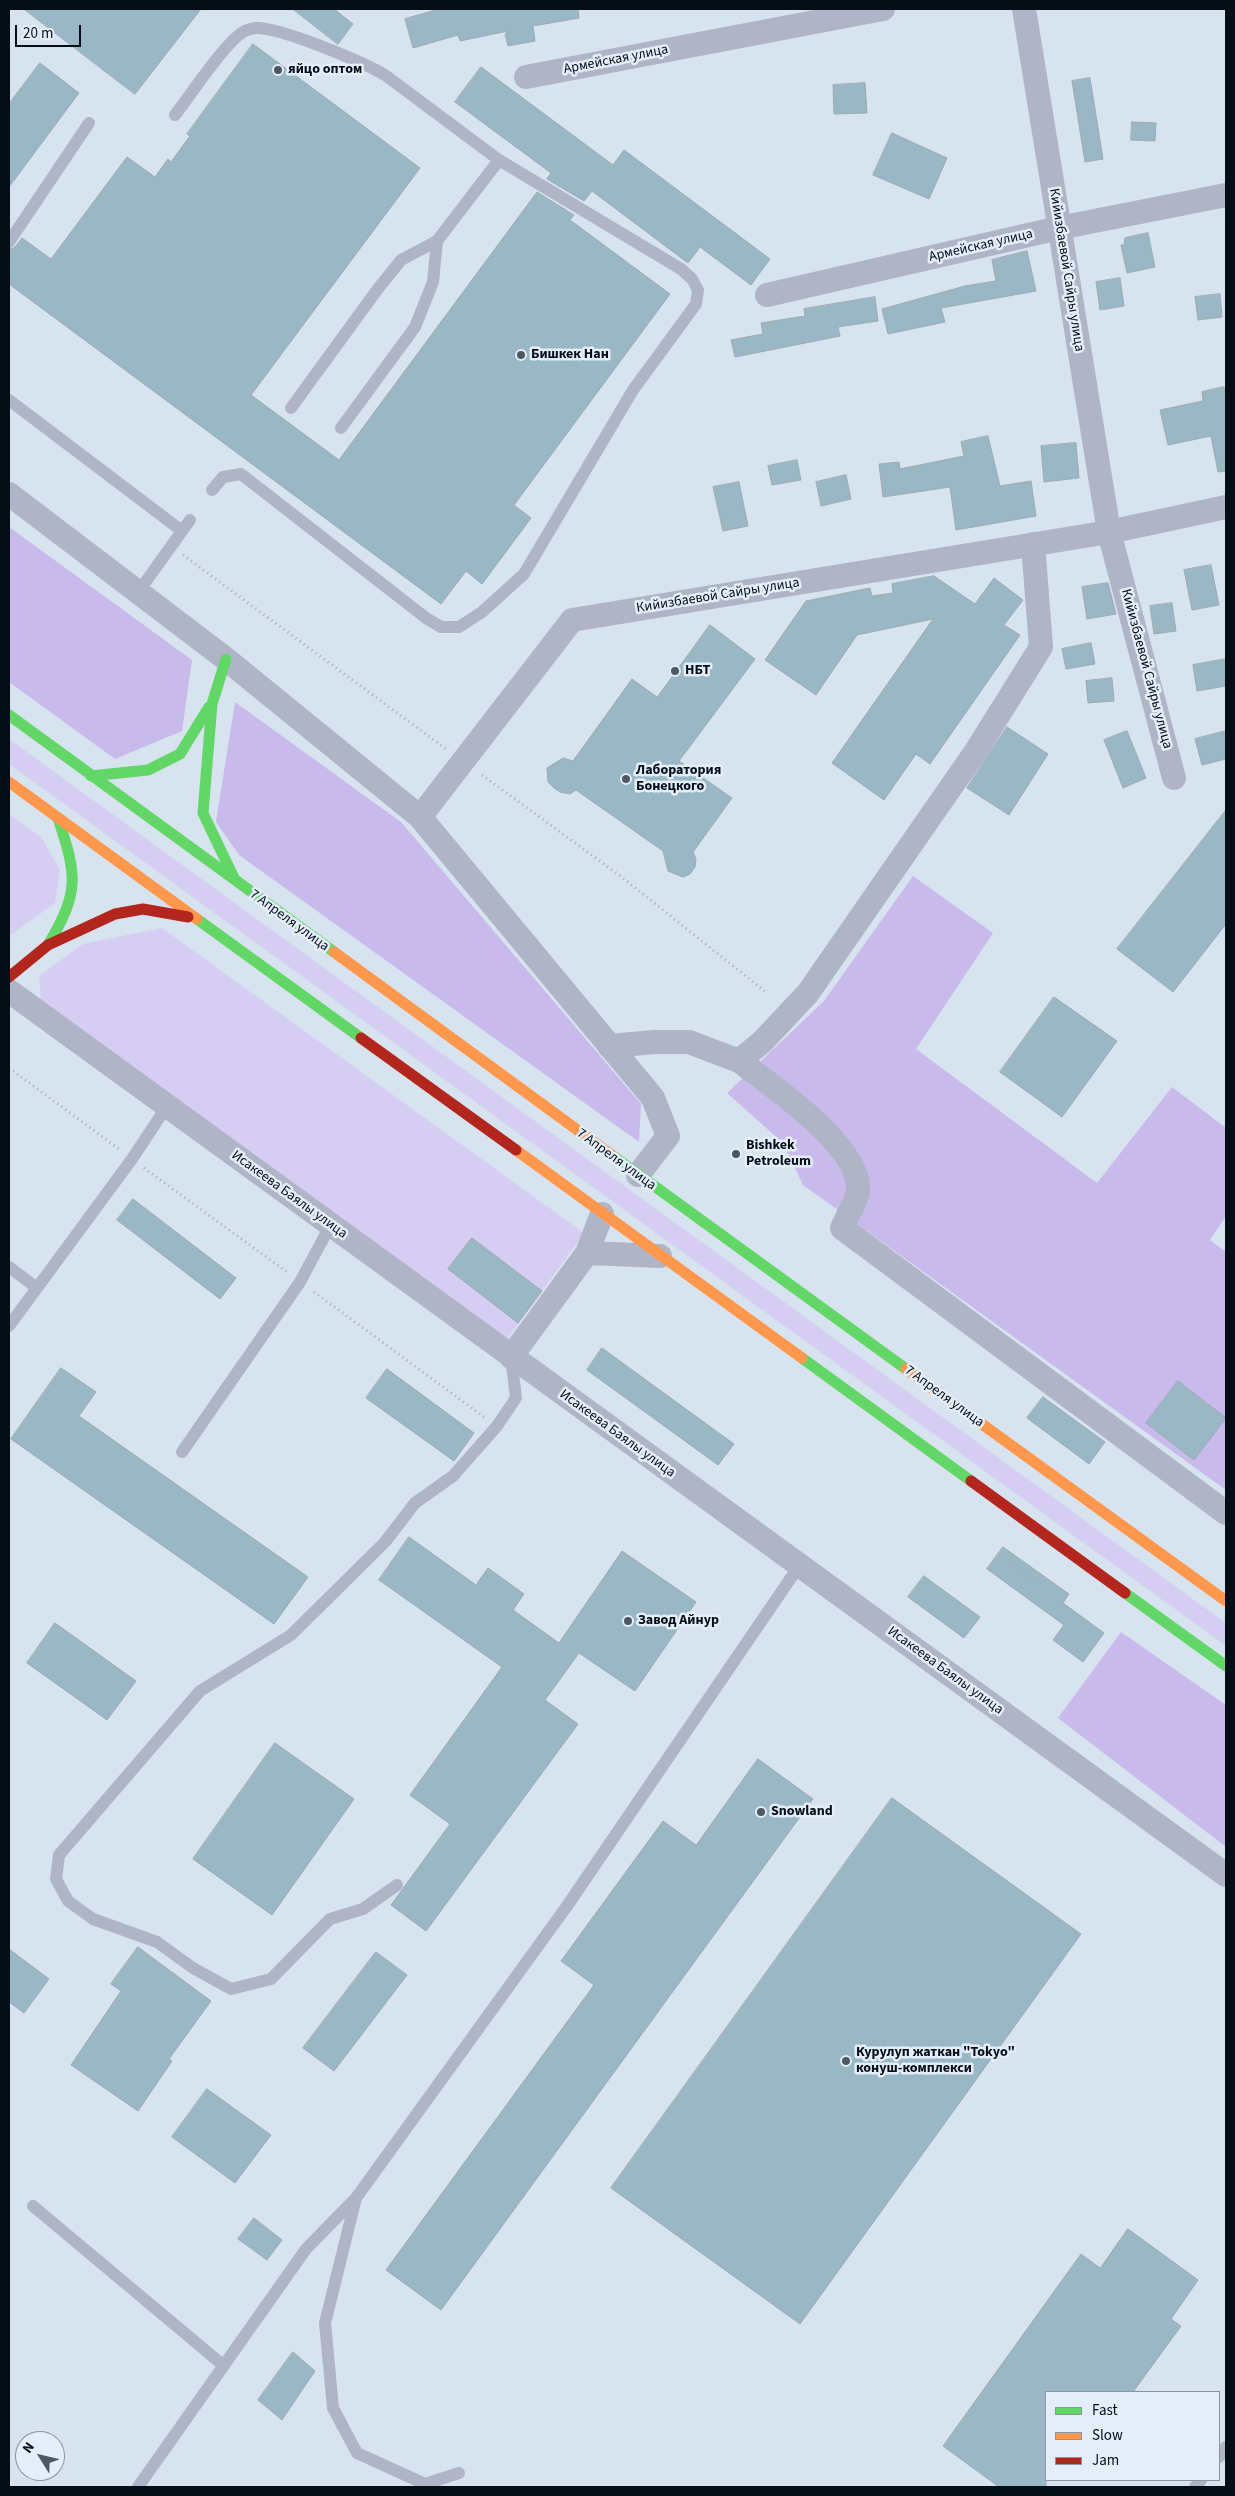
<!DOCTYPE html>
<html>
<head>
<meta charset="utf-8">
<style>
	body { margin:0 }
	#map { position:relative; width:1235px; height:2496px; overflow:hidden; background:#d7e3ef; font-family:"Source Sans 3",sans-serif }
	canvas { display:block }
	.frame { position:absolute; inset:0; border:10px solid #050d16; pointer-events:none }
	.legend { position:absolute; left:1045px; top:2391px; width:175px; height:90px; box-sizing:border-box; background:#e4eefa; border:1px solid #8b949f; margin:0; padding:6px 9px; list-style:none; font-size:15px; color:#050d16 }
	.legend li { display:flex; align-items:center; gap:10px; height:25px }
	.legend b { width:25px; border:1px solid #8b949f }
	.north { position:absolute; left:15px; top:2431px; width:50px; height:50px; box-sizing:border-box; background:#e4eefa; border:1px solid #8b949f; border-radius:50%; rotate:306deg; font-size:14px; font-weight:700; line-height:20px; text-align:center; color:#050d16 }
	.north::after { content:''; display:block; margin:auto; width:18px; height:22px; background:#4e5862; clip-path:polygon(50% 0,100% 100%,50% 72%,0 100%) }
	.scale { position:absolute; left:15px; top:25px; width:66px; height:22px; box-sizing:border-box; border:2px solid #050d16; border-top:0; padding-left:6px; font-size:15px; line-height:18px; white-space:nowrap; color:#050d16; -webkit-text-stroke:4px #e4eefa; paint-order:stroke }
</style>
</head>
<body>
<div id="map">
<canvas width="1235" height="2496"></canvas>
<div class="frame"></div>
<ul class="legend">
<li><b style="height:6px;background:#63d668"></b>Fast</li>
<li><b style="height:6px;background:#ff974d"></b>Slow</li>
<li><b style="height:6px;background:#b3261e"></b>Jam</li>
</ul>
<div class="north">N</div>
<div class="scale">20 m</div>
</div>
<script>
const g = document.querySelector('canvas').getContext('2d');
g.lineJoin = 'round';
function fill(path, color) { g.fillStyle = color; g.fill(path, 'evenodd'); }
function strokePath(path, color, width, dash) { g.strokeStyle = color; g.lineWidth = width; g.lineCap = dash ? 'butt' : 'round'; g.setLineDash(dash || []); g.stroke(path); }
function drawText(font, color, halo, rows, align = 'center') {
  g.font = font + ' "Source Sans 3",sans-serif'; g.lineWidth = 5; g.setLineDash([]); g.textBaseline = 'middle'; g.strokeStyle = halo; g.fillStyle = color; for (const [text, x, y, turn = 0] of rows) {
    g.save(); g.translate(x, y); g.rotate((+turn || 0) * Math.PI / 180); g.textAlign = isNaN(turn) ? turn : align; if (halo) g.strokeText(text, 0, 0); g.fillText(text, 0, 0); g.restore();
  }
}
fill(new Path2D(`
	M9 739 1226 1623V1646L9 764Z
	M9 814 41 837 60 870 55 903 9 936Z
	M162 928 584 1233 506 1341 41 1002 39 976 83 944Z`), '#d6cef2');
fill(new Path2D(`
	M9 527 192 660 182 731 115 759 9 682Z
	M235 702 401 822 641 1104 639 1142 239 855 216 822Z
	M913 876 993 933 916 1049 1097 1183 1172 1087 1226 1128V1216L1210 1240 1226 1252V1490L803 1185 783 1143 727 1093 824 1001Z
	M1121 1632 1226 1705V1847L1058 1718Z`), '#c9baec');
const building = new Path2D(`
	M24 9H201L135 94Z
	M293 9H334L353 24 338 44Z
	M440 9H578L579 18 533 26 535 41 508 46 505 34 508 31 460 41 458 35 413 48 405 19Z
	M253 44 420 168 251 395 339 460 537 192 574 215 570 220 670 294 514 505 531 518 482 584 466 571 441 604 9 284V250L15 247 22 238 51 259 127 157 155 177 168 159 171 162 190 136 187 134Z
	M40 63 79 93 9 187V104Z
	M481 67 613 165 624 150 770 259 751 285 700 247 688 263 592 191 584 201 547 179 551 173 455 102Z
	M1090 78 1103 159 1085 162 1072 81Z
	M865 83 867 113 834 114 833 85Z
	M1132 122 1156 123 1155 141 1131 140Z
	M892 133 947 158 929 199 873 175Z
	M1148 233 1155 267 1127 273 1121 245H1124L1125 238Z
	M1027 251 1036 291 941 308 945 322 888 334 882 309 965 286 996 281 992 260Z
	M1120 278 1124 306 1100 310 1096 282Z
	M1220 294 1222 317 1198 320 1195 297Z
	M875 297 878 321 838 327 840 336 735 357 731 340 763 334 761 323 805 316 804 309Z
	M1224 387 1226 398V471L1218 472 1211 436 1168 445 1160 410 1203 401 1202 392Z
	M988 436 1000 486 1031 481 1036 516 956 530 950 487 883 497 879 464 899 462 900 469 964 456 961 442Z
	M1076 443 1079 478 1044 482 1041 446Z
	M797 460 801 480 772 485 768 466Z
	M846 475 851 499 821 506 816 482Z
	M739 482 748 526 723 531 713 487Z
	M1211 565 1219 605 1192 610 1184 570Z
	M934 576 975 604 994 578 1023 600 1004 625 1020 635 930 764 916 754 884 800 832 763 933 619 857 635 816 695 765 660 806 601 870 588 872 596 893 593 892 584Z
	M1108 583 1116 614 1087 619 1082 587Z
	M1172 603 1176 631 1154 634 1150 606Z
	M710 625 755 659 679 761 732 798 693 852 696 859 695 867 690 874 683 877 668 871 663 851 576 790 570 794 560 792 554 788 548 782 547 768 563 758 573 761 632 679 657 697Z
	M1091 643 1095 664 1066 669 1062 649Z
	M1226 659V686L1197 691 1193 665Z
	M1112 678 1114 701 1088 703 1086 681Z
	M1007 727 1048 754 1009 815 967 788Z
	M1127 731 1146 778 1123 788 1104 740Z
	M1226 731V759L1202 765 1195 739Z
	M1226 810V924L1173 992 1117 949Z
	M1054 997 1117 1041 1062 1117 1000 1072Z
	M133 1199 236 1278 220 1299 117 1220Z
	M472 1238 542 1291 518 1323 448 1269Z
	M602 1348 734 1444 718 1465 587 1370Z
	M61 1368 96 1392 79 1416 308 1577 274 1624 11 1439Z
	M387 1369 474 1433 454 1461 366 1398Z
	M1178 1381 1226 1418 1194 1460 1146 1423Z
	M1043 1397 1105 1442 1089 1464 1027 1418Z
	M409 1537 476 1585 488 1568 524 1594 513 1610 559 1643 622 1551 696 1602 635 1691 579 1653 545 1700 578 1724 426 1931 391 1905 450 1824 410 1795 502 1667 379 1580Z
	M1003 1547 1069 1594 1063 1603 1104 1633 1083 1662 1053 1640 1064 1625 987 1569Z
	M924 1576 980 1617 964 1638 908 1597Z
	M55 1623 136 1681 107 1720 27 1663Z
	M275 1743 354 1799 272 1915 193 1859Z
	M758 1759 813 1799 441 2310 386 2270 594 1985 561 1961 663 1821 696 1845Z
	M892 1798 1081 1934 800 2324 611 2188Z
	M138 1947 211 2001 169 2059 172 2061 138 2111 71 2065 121 1991 111 1984Z
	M9 1949 49 1979 24 2013 9 2002Z
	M376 1952 407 1975 334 2071 303 2048Z
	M207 2089 271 2135 235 2183 172 2137Z
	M254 2218 282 2240 267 2260 238 2239Z
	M1128 2229 1198 2280 1171 2319 1181 2326 1133 2392H1046V2487H999L943 2446 1081 2254 1100 2268Z
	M293 2352 315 2371 282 2420 258 2400Z`);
fill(building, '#99b7c4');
strokePath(building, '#9daab2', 1);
strokePath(new Path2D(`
	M183 555 446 749
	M482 775 619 875 767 993
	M9 1068 119 1149
	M144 1168 287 1272
	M314 1292 484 1417
	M1007 1560 1041 1585`), '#a6aab8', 3, [1, 4]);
strokePath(new Path2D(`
	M175 115C190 96 224 44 243 32 246 30 253 28 257 28 282 28 363 62 385 75L499 160 681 269 692 279 698 290 696 304 633 390 524 574 482 612 459 627H441L426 618 241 474 223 477 212 490
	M9 242 89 123
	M9 400 182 531 139 591
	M291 408 377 290 401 260 437 241 499 160
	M341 428 415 327 433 282 437 241
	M182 531 190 520
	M9 1267 37 1288
	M9 1326 132 1159 167 1106
	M182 1452 300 1282 330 1226
	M397 1885 363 1909 330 1919 271 1979 231 1989 193 1968 157 1942 93 1919 68 1901 56 1879 59 1855 200 1691 291 1635 385 1542 415 1503 453 1476 497 1426 516 1398 511 1357
	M356 2198 325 2323 333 2408 357 2453 425 2484 459 2473
	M33 2206 224 2366
	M1219 2457 1226 2447
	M138 2487 306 2249 356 2198 567 1906 799 1566
	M1195 2487 1201 2480`), '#b0b4c7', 12);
strokePath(new Path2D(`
	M1024 9 1109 532 1174 778
	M526 77 883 9
	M767 295 1059 228 1226 195
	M9 494 226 659 420 817 653 1098 668 1136 638 1175
	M420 817 572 620 1109 532 1226 507
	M9 991 1226 1875
	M609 1046 655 1042H689L739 1061 763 1041 808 993 976 751 1041 647 1033 544
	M739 1061C771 1085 860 1146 858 1189 858 1198 846 1219 842 1228L1226 1513
	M587 1253 660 1256
	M511 1357 587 1253 602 1214`), '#b0b4c7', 24);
strokePath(new Path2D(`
	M226 659 212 704 203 813 235 880
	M9 715 334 952
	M91 776 148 770 180 754 209 707
	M197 919 361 1038
	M48 945C80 891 77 876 58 818
	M613 1156 906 1369
	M802 1358 971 1481
	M1125 1593 1226 1666`), '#63d668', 11);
strokePath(new Path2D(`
	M9 782 197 919
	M334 952 613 1156
	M516 1150 802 1358
	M906 1369 1226 1601`), '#ff974d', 11);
strokePath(new Path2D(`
	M9 977 48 945 115 914 143 909 188 917
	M361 1038 516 1150
	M971 1481 1125 1593`), '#b3261e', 11);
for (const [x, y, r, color] of [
	[278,70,5,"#4e5862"],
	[521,355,5,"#4e5862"],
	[675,671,5,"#4e5862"],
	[626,779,5,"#4e5862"],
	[736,1154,5,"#4e5862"],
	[628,1621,5,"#4e5862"],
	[761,1812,5,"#4e5862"],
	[846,2061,5,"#4e5862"]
]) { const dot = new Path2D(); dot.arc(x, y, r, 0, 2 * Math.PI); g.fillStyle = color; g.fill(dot); strokePath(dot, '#e4eefa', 2); }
drawText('14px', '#050d16', '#e4eefa', [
	["Армейская улица",616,60,-11],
	["Армейская улица",981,246,-13],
	["Кийизбаевой Сайры улица",1066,270,81],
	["Кийизбаевой Сайры улица",718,596,-9],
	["Кийизбаевой Сайры улица",1146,669,75],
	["7 Апреля улица",289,921,36],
	["7 Апреля улица",616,1160,36],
	["Исакеева Баялы улица",289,1195,36],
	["7 Апреля улица",944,1397,36],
	["Исакеева Баялы улица",617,1434,36],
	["Исакеева Баялы улица",945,1671,36]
]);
drawText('bold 14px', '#050d16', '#e4eefa', [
	["яйцо оптом",288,70],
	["Бишкек Нан",531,355],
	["НБТ",685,671],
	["Лаборатория",636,771],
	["Бонецкого",636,787],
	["Bishkek",746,1146],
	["Petroleum",746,1162],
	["Завод Айнур",638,1621],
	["Snowland",771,1812],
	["Курулуп жаткан \"Tokyo\"",856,2053],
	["конуш-комплекси",856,2069]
], 'left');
</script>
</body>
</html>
